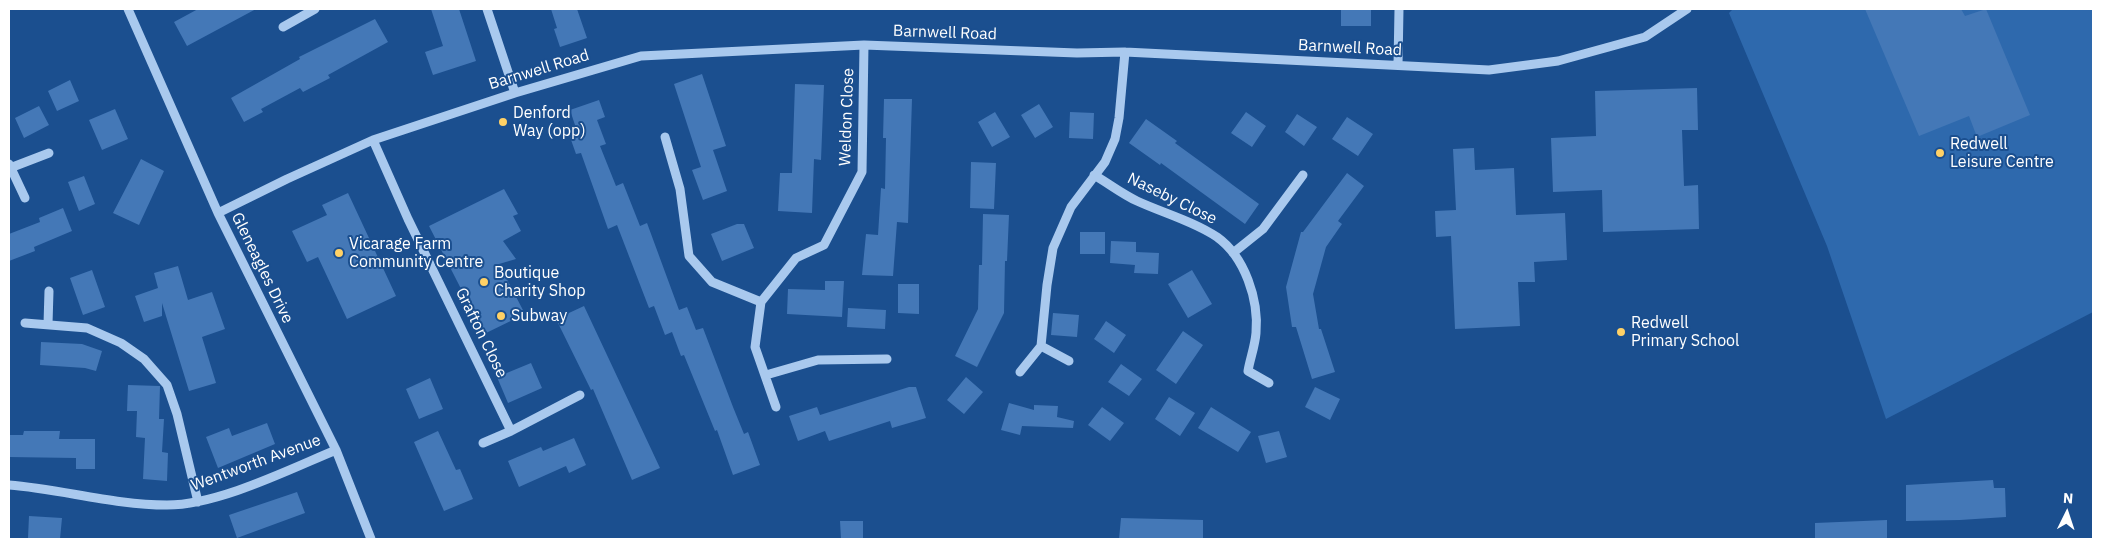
<!DOCTYPE html>
<html>
<head>
<meta charset="utf-8">
<style>
	body { margin:0 }
	#map { position:relative; width:2102px; height:548px; overflow:hidden; background:#1b4f8f; font-family:"IBM Plex Sans",sans-serif }
	canvas { display:block }
	.frame { position:absolute; inset:0; border:10px solid #fff; pointer-events:none }
	.north { position:absolute; left:2042px; top:488px; width:50px; height:50px; -webkit-text-stroke:4px #1b4f8f; paint-order:stroke; rotate:4deg; font-size:14px; font-weight:700; line-height:20px; text-align:center; color:#fff }
	.north::after { content:''; display:block; margin:auto; width:18px; height:22px; background:#fff; clip-path:polygon(50% 0,100% 100%,50% 72%,0 100%) }
</style>
</head>
<body>
<div id="map">
<canvas width="2102" height="548"></canvas>
<div class="frame"></div>
<div class="north">N</div>
</div>
<script>
const g = document.querySelector('canvas').getContext('2d');
g.lineJoin = 'round';
function fill(path, color) { g.fillStyle = color; g.fill(path, 'evenodd'); }
function strokePath(path, color, width, dash) { g.strokeStyle = color; g.lineWidth = width; g.lineCap = dash ? 'butt' : 'round'; g.setLineDash(dash || []); g.stroke(path); }
function drawText(font, color, halo, rows, align = 'center') {
  g.font = font + ' "IBM Plex Sans",sans-serif'; g.lineWidth = 4; g.setLineDash([]); g.textBaseline = 'middle'; g.strokeStyle = halo; g.fillStyle = color; for (const [text, x, y, turn = 0] of rows) {
    g.save(); g.translate(x, y); g.rotate((+turn || 0) * Math.PI / 180); g.textAlign = isNaN(turn) ? turn : align; if (halo) g.strokeText(text, 0, 0); g.fillText(text, 0, 0); g.restore();
  }
}
fill(new Path2D(`
	M1733 9H2093V312L1886 419 1827 246 1729 13Z`), '#2e69ad');
fill(new Path2D(`
	M198 9H256L187 46 174 22Z
	M431 9H459L476 61 433 75 425 52 443 46Z
	M551 9H577L587 38 560 47 554 29 557 28Z
	M1341 9H1371V26H1341Z
	M1865 9H1961L1965 16 1986 9 2030 115 1977 137 1969 116 1919 136Z
	M375 19 388 42 328 75 330 78 303 92 300 88 261 109 263 112 244 122 231 98 300 59 299 57Z
	M702 74 726 146 713 150 727 191 703 200 692 170 701 167 674 84Z
	M70 80 79 101 57 111 48 91Z
	M795 84 824 85 821 160 814 159 812 213 778 211 780 173H792Z
	M1697 88 1698 130H1682L1684 186 1698 185 1699 229 1603 232 1602 190 1553 192 1551 138 1596 136 1595 91Z
	M884 99H912L908 223 897 222 893 276 862 275 866 234 878 235 881 188 885 189 886 138H883Z
	M599 100 605 117 597 120 606 144 600 146 616 186 623 183 640 226 647 223 679 310 687 307 696 330 703 328 733 407 744 434 748 432 760 465 733 475 717 430 715 431 684 355 681 356 672 332 665 335 654 306 649 308 617 225 608 229 581 153 576 154 570 137 578 134 570 110Z
	M1039 104 1053 127 1035 138 1021 115Z
	M39 106 49 125 24 138 15 118Z
	M115 109 128 139 102 150 89 120Z
	M995 112 1010 137 992 147 978 122Z
	M1070 112 1094 113 1093 139 1069 138Z
	M1246 112 1266 126 1252 147 1231 133Z
	M1297 114 1317 127 1304 146 1285 132Z
	M1347 117 1373 134 1358 156 1332 139Z
	M1146 119 1177 141 1175 143 1259 204 1245 224 1161 163 1160 165 1129 143Z
	M1474 148 1475 170 1514 168 1516 215 1565 213 1567 260 1534 262 1535 282H1518L1520 326 1455 329 1451 236 1436 237 1435 211 1456 210 1453 149Z
	M141 159 164 171 139 225 113 213Z
	M971 162 996 163 994 209 970 208Z
	M1347 173 1364 186 1338 221 1342 224 1326 247 1313 294 1319 329H1321L1335 372 1312 379 1296 327H1292L1286 287 1301 232H1303Z
	M84 176 95 204 79 211 68 182Z
	M504 189 518 214 513 216 521 231 503 241 516 259 499 264 525 314 484 334 429 226Z
	M348 193 396 296 347 319 318 257 307 262 292 231 327 215 322 205Z
	M63 208 72 231 34 247 35 251 9 261V234L40 222 39 218Z
	M983 214 1009 215 1007 261H1005L1004 313 977 367 955 356 978 309 979 265H982Z
	M737 224H744L754 248 722 261 711 234Z
	M1080 232H1105V254H1080Z
	M1111 241 1136 242V252L1159 253 1158 274 1134 273 1135 265 1110 263Z
	M178 266 188 300 212 292 225 329 202 337 216 383 189 391 162 303V316L144 322 135 296 158 288 154 273Z
	M92 270 105 307 83 315 70 278Z
	M1192 270 1212 304 1188 318 1168 284Z
	M825 281H844L842 317 787 314 788 289 825 290Z
	M898 284H919V314L898 313Z
	M584 306 660 468 632 480 593 389 591 390 556 319Z
	M848 308 886 310 885 329 847 327Z
	M1053 313 1079 315 1077 337 1051 335Z
	M1106 321 1126 335 1114 353 1094 339Z
	M1183 331 1203 345 1176 384 1156 370Z
	M41 342 82 344 102 351 96 371 85 368 40 365Z
	M531 363 542 388 508 403 497 377Z
	M1121 364 1142 379 1129 396 1108 382Z
	M966 377 983 392 964 414 947 400Z
	M430 378 443 409 419 419 406 389Z
	M128 385 160 386 159 419H164L162 452 168 453 167 481 143 479 145 438 136 437 137 411H127Z
	M909 387H916L926 418 892 428 890 421 829 441 825 431 798 441 789 416 817 407 820 415Z
	M1315 387 1340 399 1330 420 1305 407Z
	M1169 397 1195 413 1180 436 1155 419Z
	M1009 403 1034 410V405L1058 406 1057 417 1074 421 1073 428 1022 426 1020 435 1001 430Z
	M1102 407 1124 423 1110 441 1088 425Z
	M1211 407 1251 432 1238 452 1198 428Z
	M267 423 275 444 218 468 206 437 229 428 232 436Z
	M24 431H60L59 439H95V469H76V458L9 457V435H23Z
	M438 431 456 470 460 469 473 499 444 511 414 442Z
	M1279 431 1287 457 1266 463 1258 436Z
	M574 438 586 465 569 473 566 466 519 487 508 461 541 447 543 451Z
	M1993 480 1994 488H2005L2006 517 1960 520 1906 521V485Z
	M297 492 305 513 237 538 229 515Z
	M29 516 62 518 60 539 28 538Z
	M1121 518 1203 520V539H1119Z
	M1887 520V539H1815V523Z
	M840 521H863V539H841Z`), '#4478b7');
strokePath(new Path2D(`
	M128 9 218 213 336 450 371 539
	M487 9 515 93
	M283 27 315 9
	M1398 65 1399 9
	M665 137 680 189 689 256 712 282 761 302
	M373 140 408 219 511 431
	M9 164 25 198
	M10 168 49 153
	M1094 175C1108 183 1122 194 1137 201 1163 213 1193 221 1217 237 1245 257 1259 300 1256 333 1255 346 1250 359 1248 371L1269 383
	M218 213 287 179 373 140 515 93 641 56 864 45 1077 53 1125 52 1489 70 1558 61 1645 37 1687 9
	M1233 253 1263 229 1303 175
	M25 323 87 328 121 343 144 359 167 385 177 414 198 502
	M48 324 49 291
	M1041 346 1069 361
	M1020 372 1041 346 1047 285 1053 248 1071 207 1105 162 1115 139 1119 118 1125 52
	M766 375 818 360 887 359
	M776 407 755 347 761 302 796 258 824 245 862 172 864 45
	M483 443 511 431 580 395
	M9 485C61 489 114 505 167 505 218 505 288 470 336 450`), '#a9c9ee', 9);
for (const [x, y, r, color] of [
	[503,122,5,"#ffd166"],
	[1940,153,5,"#ffd166"],
	[339,253,5,"#ffd166"],
	[484,282,5,"#ffd166"],
	[501,316,5,"#ffd166"],
	[1621,332,5,"#ffd166"]
]) { const dot = new Path2D(); dot.arc(x, y, r, 0, 2 * Math.PI); g.fillStyle = color; g.fill(dot); strokePath(dot, '#1b4f8f', 2); }
drawText('16px', '#fff', '#1b4f8f', [
	["Barnwell Road",945,33,2],
	["Barnwell Road",1350,48,3],
	["Barnwell Road",539,70,-17],
	["Weldon Close",847,117,-88],
	["Naseby Close",1172,199,26],
	["Gleneagles Drive",262,268,64],
	["Grafton Close",481,333,64],
	["Wentworth Avenue",256,463,-20]
]);
drawText('16px', '#fff', '#1b4f8f', [
	["Denford",513,113],
	["Way (opp)",513,131],
	["Redwell",1950,144],
	["Leisure Centre",1950,162],
	["Vicarage Farm",349,244],
	["Community Centre",349,262],
	["Boutique",494,273],
	["Charity Shop",494,291],
	["Subway",511,316],
	["Redwell",1631,323],
	["Primary School",1631,341]
], 'left');
</script>
</body>
</html>
